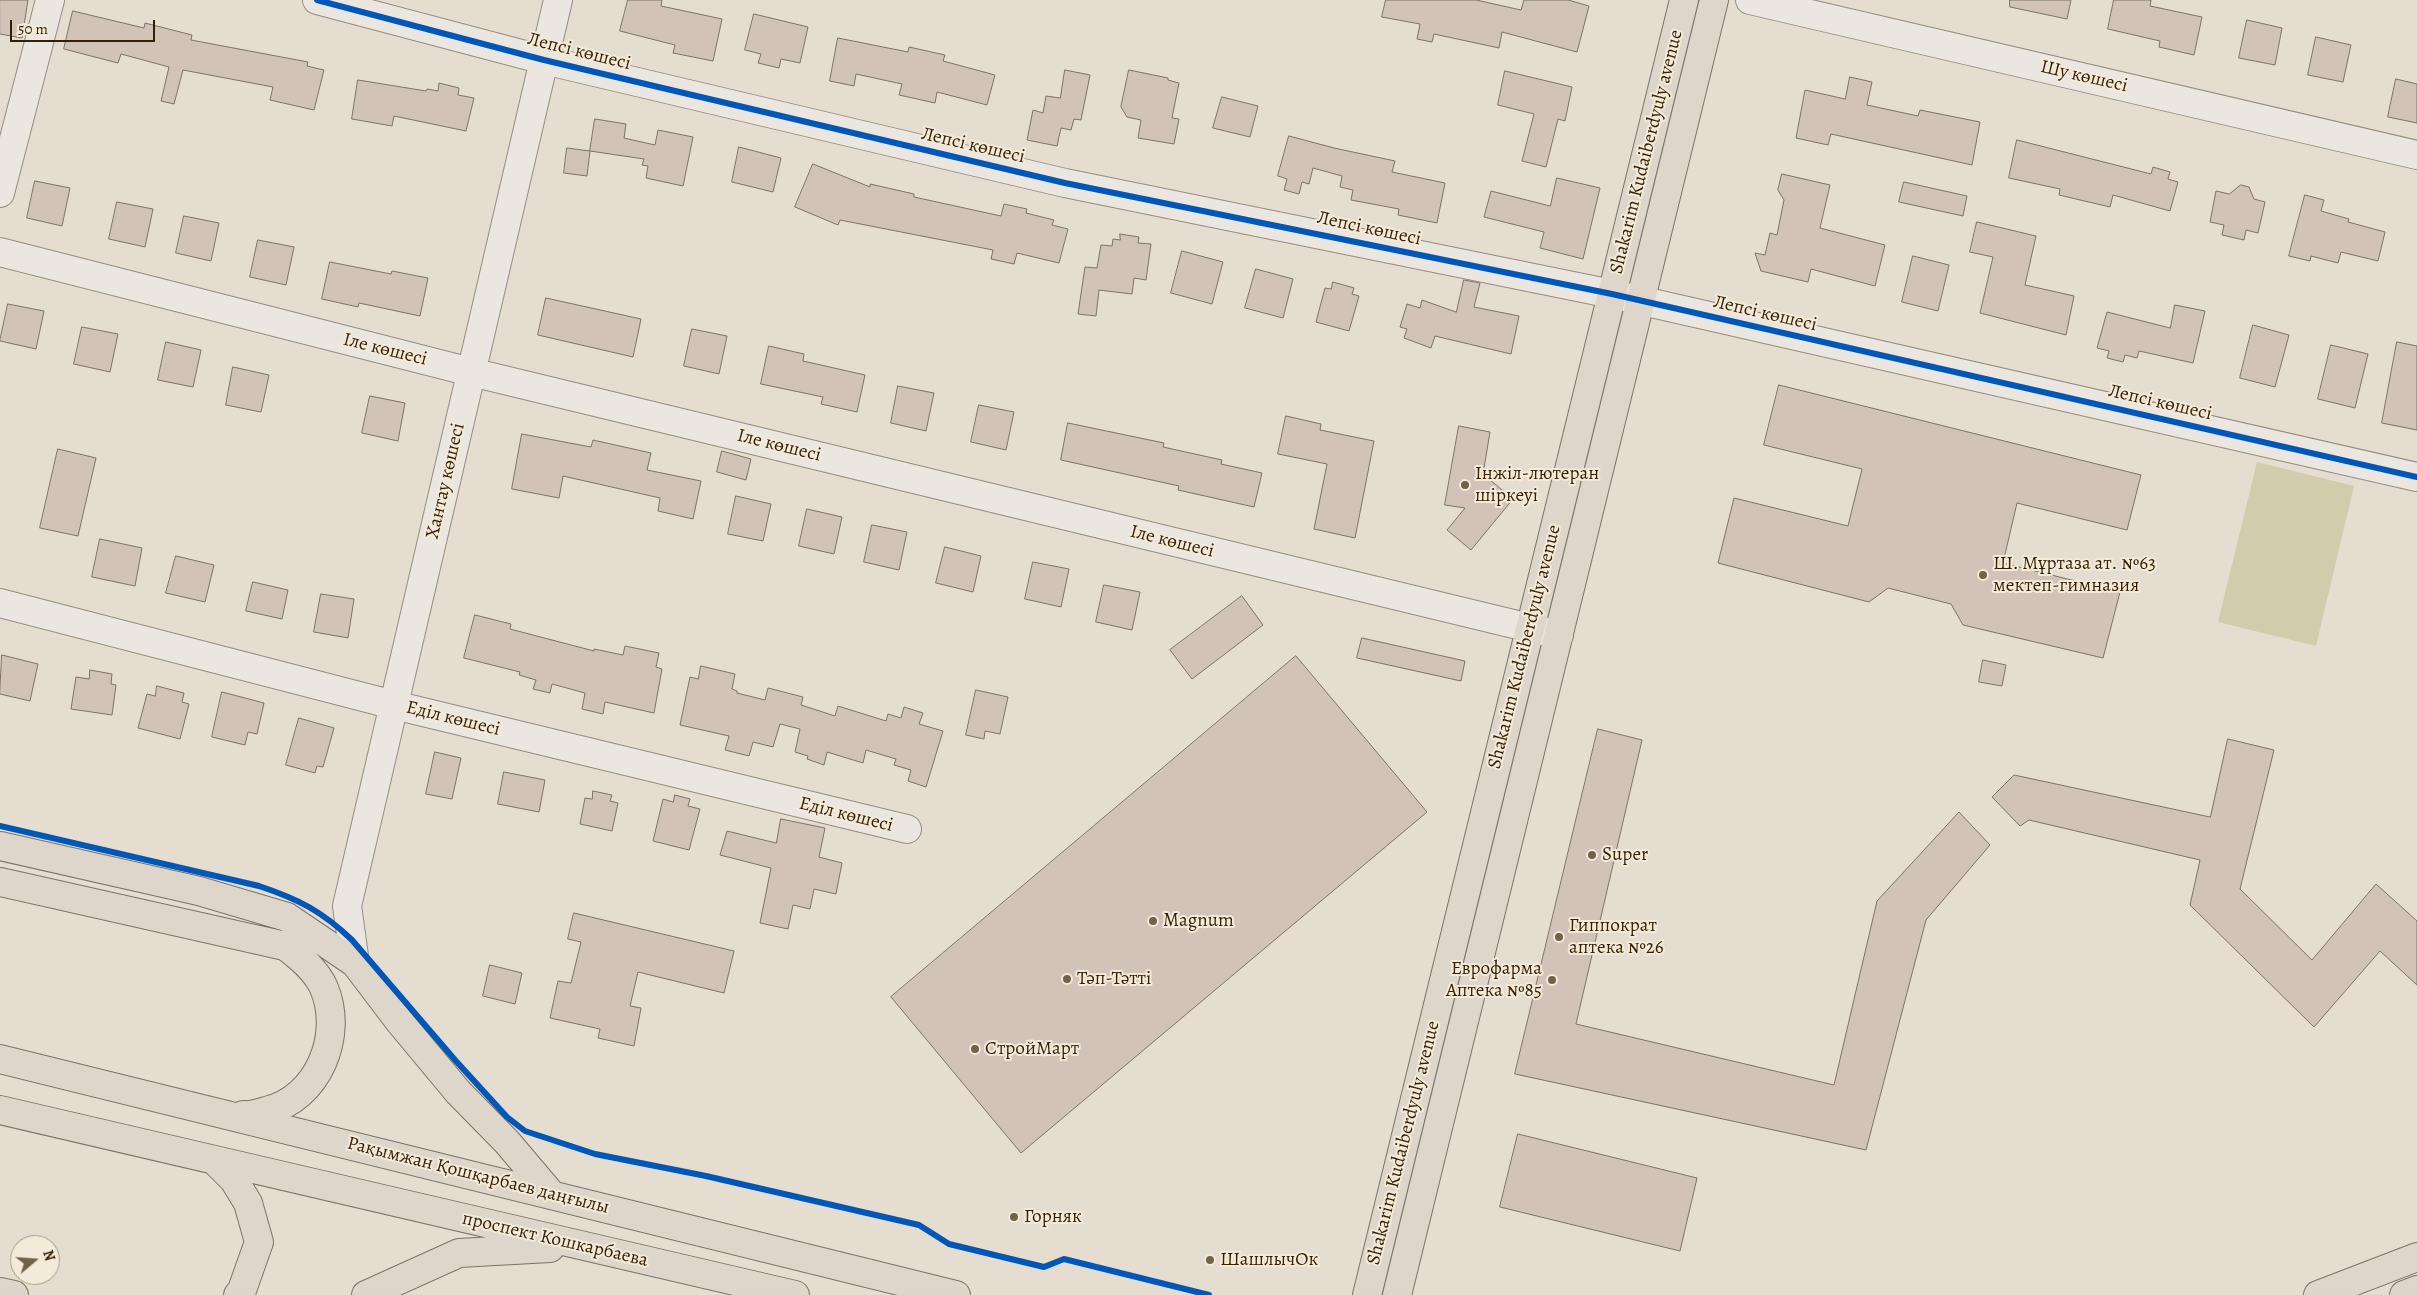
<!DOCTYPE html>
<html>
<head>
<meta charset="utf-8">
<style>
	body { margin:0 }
	#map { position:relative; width:2417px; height:1295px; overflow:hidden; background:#e5ddcf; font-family:Alegreya,serif }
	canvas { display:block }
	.north { position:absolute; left:10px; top:1235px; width:50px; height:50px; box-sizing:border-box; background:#f4eada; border:1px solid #a79984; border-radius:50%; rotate:72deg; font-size:14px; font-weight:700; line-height:20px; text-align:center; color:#341f02 }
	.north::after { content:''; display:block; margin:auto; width:18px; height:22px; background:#72624a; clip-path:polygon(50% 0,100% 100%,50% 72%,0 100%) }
	.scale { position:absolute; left:10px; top:20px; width:145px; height:22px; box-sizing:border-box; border:2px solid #341f02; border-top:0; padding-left:6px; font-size:15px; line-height:18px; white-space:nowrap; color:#341f02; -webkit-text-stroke:4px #f4eada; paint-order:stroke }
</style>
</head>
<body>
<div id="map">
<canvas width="2417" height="1295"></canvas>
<div class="north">N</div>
<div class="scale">50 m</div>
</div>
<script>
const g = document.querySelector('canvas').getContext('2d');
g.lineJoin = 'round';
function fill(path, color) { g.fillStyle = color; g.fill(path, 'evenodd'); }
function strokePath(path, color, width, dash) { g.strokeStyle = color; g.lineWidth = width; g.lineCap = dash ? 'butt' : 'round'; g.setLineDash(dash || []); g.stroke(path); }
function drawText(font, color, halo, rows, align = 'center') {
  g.font = font + ' Alegreya,serif'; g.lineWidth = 4; g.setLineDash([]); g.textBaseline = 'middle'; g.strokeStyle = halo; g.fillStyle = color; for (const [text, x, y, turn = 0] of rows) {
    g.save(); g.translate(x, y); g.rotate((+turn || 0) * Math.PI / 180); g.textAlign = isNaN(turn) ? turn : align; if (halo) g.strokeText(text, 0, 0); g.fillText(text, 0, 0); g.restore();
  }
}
fill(new Path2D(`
	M2257 462 2354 486 2316 646 2218 622Z`), '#d1cdac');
const building = new Path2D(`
	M0 0H28L22 38 0 34Z
	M628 0H662L661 6 722 19 713 61 673 53 675 45 620 31Z
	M1386 0H1476L1521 10 1524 0H1568L1589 6 1577 52 1502 32 1499 48 1434 34 1432 42 1417 39 1420 24 1382 17Z
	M2010 0H2071L2067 19 2010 7Z
	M2114 0H2151L2150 6 2202 17 2194 55 2159 47 2160 41 2108 29Z
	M73 11 144 28 145 23 192 35 191 40 308 62 307 66 324 70 314 110 270 100 273 87 183 70 174 104 161 101 169 67 121 54 118 63 64 49Z
	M754 14 808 27 800 63 781 59 779 68 758 63 761 54 745 50Z
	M2247 20 2282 28 2275 65 2239 58Z
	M2316 37 2351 45 2343 82 2308 75Z
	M838 38 908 52 909 47 945 55 943 61 995 75 987 105 937 92 935 103 899 95 902 84 856 74 854 86 830 81Z
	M1065 70 1090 75 1081 120 1074 119 1071 130 1061 128 1057 146 1027 140 1033 110 1043 113 1046 96 1060 98Z
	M1129 70 1168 78V80L1179 83 1172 118 1179 119 1174 144 1138 138 1141 120 1127 117 1121 107Z
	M1505 71 1572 87 1565 121 1558 119 1546 167 1522 161 1534 114 1498 105Z
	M1850 77 1872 82 1867 105 1918 116 1920 110 1980 122 1972 165 1831 134 1828 145 1796 138 1805 90 1845 99Z
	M2396 79 2417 84V123L2388 117Z
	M358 80 426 91 427 89 438 91 439 83 459 88 458 95 474 98 466 131 394 116 392 126 352 119Z
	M1222 97 1258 106 1250 137 1213 128Z
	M595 119 626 124 624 138 655 145 658 130 693 137 683 186 646 178 648 166 642 165 644 159 590 151Z
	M1289 136 1334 148 1395 161 1392 172 1445 183 1437 223 1398 215 1399 209 1351 200 1353 190 1340 187 1342 176 1313 168 1309 184 1302 182 1299 194 1284 190 1287 179 1278 176Z
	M2017 140 2151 174 2153 167 2170 172 2168 179 2178 182 2170 211 2113 195 2110 207 2059 195 2060 189 2009 178Z
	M739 147 781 158 773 192 732 182Z
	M567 148 590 151 587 176 564 173Z
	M813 164 870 187V184L914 194V197L1001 216 1004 204 1027 209 1026 213 1054 220 1052 225 1068 229 1059 263 1017 253 1014 264 991 259 993 250 840 220 838 225 795 207Z
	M1782 174 1830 185 1820 228 1885 245 1875 286 1811 269 1808 282 1761 271 1755 253 1765 255 1770 233 1777 235 1784 200 1778 190Z
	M1557 178 1600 188 1583 259 1540 248 1544 232 1484 217 1491 191 1550 206Z
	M35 181 70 188 62 226 27 218Z
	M1904 182 1967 196 1963 216 1899 202Z
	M2241 185 2249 187 2254 199 2265 202 2258 233 2246 230 2244 240 2222 235 2224 225 2210 222 2216 191 2229 194Z
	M2305 195 2324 200 2321 211 2349 219 2348 222 2385 232 2378 261 2341 252 2338 263 2311 256 2310 261 2289 256Z
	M117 202 153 209 145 247 109 239Z
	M184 216 219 223 211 261 176 253Z
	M1977 222 2036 236 2025 285 2074 296 2066 335 1980 313 1993 257 1970 252Z
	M1120 234 1139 237 1138 243 1151 244 1146 280 1134 278 1132 294 1099 290 1096 316 1078 314 1085 267 1097 268 1101 245 1112 246 1113 239 1120 240Z
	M258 240 294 247 286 285 250 277Z
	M1182 251 1223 262 1212 304 1171 293Z
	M1913 256 1949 265 1938 311 1902 302Z
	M330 262 391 274 392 271 428 278 420 316 359 303 358 307 322 299Z
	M1256 269 1293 279 1283 318 1245 308Z
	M1464 280 1480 283 1474 307 1519 316 1511 354 1435 336 1431 348 1404 338 1407 329 1400 327 1407 304 1420 308 1422 300 1456 312Z
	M1333 282 1354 288 1352 294 1359 296 1349 331 1316 322 1325 288 1331 289Z
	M546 298 641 319 633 357 538 335Z
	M8 304 44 311 36 349 0 341Z
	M2175 305 2205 311 2193 363 2139 351 2137 358 2125 355 2123 362 2107 358 2109 351 2097 348 2107 312 2170 328Z
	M2253 325 2289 335 2275 387 2240 378Z
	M82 327 118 334 110 372 74 364Z
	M692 329 727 336 719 374 684 366Z
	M166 342 201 350 193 387 158 380Z
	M2397 342 2417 346V430L2382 423Z
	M2331 345 2368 354 2355 408 2318 399Z
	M769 346 804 354 803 361 865 375 857 412 821 404 823 397 761 384Z
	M233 367 269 375 261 412 226 405Z
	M1779 385 2141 475 2127 530 2017 503 2003 563 2120 592 2103 658 1963 625 1951 604 1888 588 1869 602 1718 563 1734 498 1848 526 1862 469 1764 445Z
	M898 386 934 393 926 431 891 423Z
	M370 396 405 403 398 441 362 433Z
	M979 405 1014 412 1006 450 971 442Z
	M1286 416 1321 424 1320 430 1374 441 1355 538 1314 529 1327 464 1278 454Z
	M1068 423 1164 443 1163 447 1222 460 1221 464 1262 473 1254 507 1178 490 1179 486 1061 460Z
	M1459 426 1490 432 1483 474 1513 499 1471 550 1447 530 1465 508 1445 505Z
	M522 434 591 447 593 440 651 453 647 470 701 481 693 519 658 511 660 498 563 476 559 498 512 489Z
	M58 449 96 458 78 536 40 528Z
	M722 451 751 459 746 480 717 472Z
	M736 496 771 504 763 541 728 534Z
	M807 509 842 517 834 554 799 546Z
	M872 525 907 532 899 570 864 562Z
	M100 539 142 548 135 586 92 577Z
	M945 547 981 556 973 592 936 583Z
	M176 556 214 565 205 602 166 593Z
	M1033 562 1069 569 1061 607 1025 599Z
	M253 582 288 590 282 619 246 611Z
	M1104 585 1140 592 1132 630 1096 622Z
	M321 594 354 599 348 638 314 632Z
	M1242 596 1263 625 1192 679 1170 650Z
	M475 615 511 624 510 629 594 651V649L623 655 625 646 659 653 656 667 662 669 654 713 605 702 603 714 582 709 585 693 552 684 550 693 533 689 536 680 519 675 520 672 464 658Z
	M1362 638 1465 661 1461 681 1357 658Z
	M2 655 38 664 30 701 0 694Z
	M1296 656 1427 812 1021 1153 891 997Z
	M1983 660 2006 665 2002 686 1979 682Z
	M701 666 735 674 732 689 737 691V693L765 700 768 688 803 697 801 705 835 716 838 706 886 721 888 714 901 718 904 707 923 713 919 724 943 731 926 787 908 781 911 770 894 765 896 759 866 750 863 763 827 752 824 765 807 759 808 756 795 752 800 729 780 724 773 747 753 742 749 756 725 750 729 736 680 725 690 677 698 679Z
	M90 670 112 674 111 684 116 685 112 715 71 709 76 677 89 679Z
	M157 686 184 693 182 702 189 704 180 739 138 728 147 694 155 696Z
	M976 690 1008 697 1000 734 985 731 984 739 966 735Z
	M222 692 264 703 257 734 248 732 245 745 212 737Z
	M299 718 334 728 323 767 317 766 315 773 286 765Z
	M1598 729 1642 740 1576 1024 1834 1085 1877 901 1959 812 1990 845 1926 920 1866 1150 1515 1074Z
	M2228 739 2274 750 2240 889 2312 960 2376 884 2417 921V985L2380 951 2314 1027 2190 905 2200 860 2029 820 2020 826 1992 797 2014 775 2210 817Z
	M435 752 461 758 452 799 426 794Z
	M504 772 545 780 539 812 498 804Z
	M593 791 612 795 610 801 618 803 612 831 580 824 585 798 592 799Z
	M675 795 690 799 688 806 700 809 689 850 653 841 663 799 673 802Z
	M781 819 825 828 819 857 842 863 836 894 814 889 810 909 793 905 788 929 760 923 771 868 720 855 727 831 776 843Z
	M574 913 734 951 724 993 638 972 630 1006 641 1008 634 1046 598 1038 600 1029 550 1018 558 981 571 983 581 942 568 939Z
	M490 965 522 973 515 1004 483 996Z
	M1518 1134 1697 1178 1680 1251 1500 1207Z`);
fill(building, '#d1c3b8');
strokePath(building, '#7b7367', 1);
const minor = new Path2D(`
	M317 0 544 60 1065 183 1612 294 2417 477
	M1750 0 2417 155
	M0 193 50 0
	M0 252 471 372 1559 635
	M0 603 394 705 907 829
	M355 963 347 906 558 0`);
const major = new Path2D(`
	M0 846 199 891 287 917 355 963 399 1021 458 1092 507 1142 551 1194
	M0 882 285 946C300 957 316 970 324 988 344 1036 318 1099 266 1111 259 1113 251 1116 243 1115
	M0 1059 956 1295
	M0 1110 795 1295
	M216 1162 234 1180 248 1203 259 1242 242 1290 238 1295
	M0 1292 14 1295
	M366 1295 459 1253 550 1248
	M1367 1295 1684 0
	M1397 1295 1714 0
	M2318 1295 2417 1257
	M2404 1295 2417 1290`);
strokePath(minor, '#958d81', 30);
strokePath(major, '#7b7367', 30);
strokePath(minor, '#ebe6df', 28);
strokePath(major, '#ded6ca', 28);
strokePath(new Path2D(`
	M317 0 544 60 1065 183 1612 294 2417 477
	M0 826 259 886C298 899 322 911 352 940L455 1060 507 1117 525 1131 595 1154 706 1176 919 1225 949 1244 1044 1267 1064 1259 1209 1295`), '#0057b8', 6);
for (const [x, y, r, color] of [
	[1465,485,5,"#72624a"],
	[1983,575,5,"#72624a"],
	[1592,855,5,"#72624a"],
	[1153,921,5,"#72624a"],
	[1559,937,5,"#72624a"],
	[1067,979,5,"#72624a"],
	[1552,980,5,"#72624a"],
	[975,1049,5,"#72624a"],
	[1014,1217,5,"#72624a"],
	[1210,1260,5,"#72624a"]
]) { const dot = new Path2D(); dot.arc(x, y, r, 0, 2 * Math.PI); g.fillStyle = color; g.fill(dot); strokePath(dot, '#f4eada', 2); }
drawText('19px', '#341f02', '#f4eada', [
	["Лепсі көшесі",579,52,14],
	["Шу көшесі",2084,77,13],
	["Лепсі көшесі",973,146,13],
	["Shakarim Kudaiberdyuly avenue",1647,152,-76],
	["Лепсі көшесі",1369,229,12],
	["Лепсі көшесі",1765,314,13],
	["Іле көшесі",385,350,14],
	["Лепсі көшесі",2160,403,13],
	["Іле көшесі",779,446,14],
	["Хантау көшесі",446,481,-77],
	["Іле көшесі",1172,542,14],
	["Shakarim Kudaiberdyuly avenue",1525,647,-76],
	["Еділ көшесі",453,719,14],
	["Еділ көшесі",846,815,14],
	["Shakarim Kudaiberdyuly avenue",1404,1143,-76],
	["Рақымжан Қошқарбаев даңғылы",478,1176,14],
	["проспект Кошкарбаева",555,1240,13]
]);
drawText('19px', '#341f02', '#f4eada', [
	["Інжіл-лютеран",1475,474],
	["шіркеуі",1475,496],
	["Ш. Мұртаза ат. №63",1993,564],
	["мектеп-гимназия",1993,586],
	["Super",1602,855],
	["Magnum",1163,921],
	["Гиппократ",1569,926],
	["аптека №26",1569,948],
	["Еврофарма",1542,969,"right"],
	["Аптека №85",1542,991,"right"],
	["Тәп-Тәтті",1077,979],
	["СтройМарт",985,1049],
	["Горняк",1024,1217],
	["ШашлычОк",1220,1260]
], 'left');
</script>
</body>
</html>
